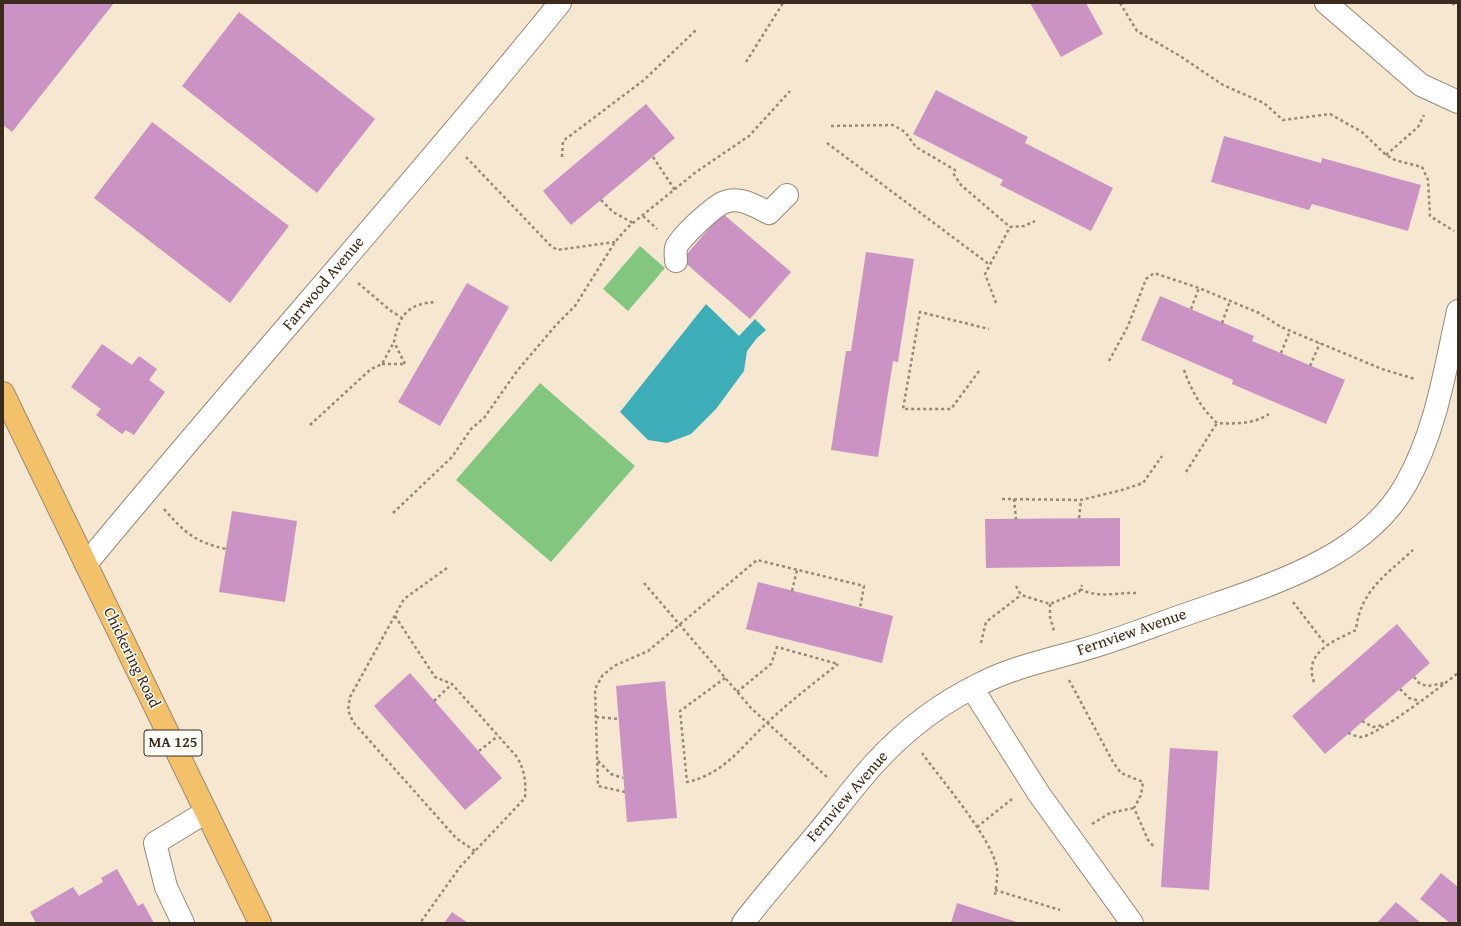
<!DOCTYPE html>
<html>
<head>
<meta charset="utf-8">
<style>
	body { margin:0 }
	#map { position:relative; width:1461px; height:926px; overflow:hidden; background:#f5e7d0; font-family:"Gentium Book Plus",serif }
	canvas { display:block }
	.frame { position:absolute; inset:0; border:4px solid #3b2a1e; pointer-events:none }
</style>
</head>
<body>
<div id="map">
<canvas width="1461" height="926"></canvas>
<div class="frame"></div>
</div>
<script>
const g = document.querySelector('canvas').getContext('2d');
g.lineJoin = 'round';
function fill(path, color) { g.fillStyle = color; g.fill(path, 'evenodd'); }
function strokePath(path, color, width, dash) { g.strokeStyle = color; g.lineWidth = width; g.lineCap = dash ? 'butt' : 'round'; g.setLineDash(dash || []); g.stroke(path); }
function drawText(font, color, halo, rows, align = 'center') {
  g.font = font + ' "Gentium Book Plus",serif'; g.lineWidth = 3; g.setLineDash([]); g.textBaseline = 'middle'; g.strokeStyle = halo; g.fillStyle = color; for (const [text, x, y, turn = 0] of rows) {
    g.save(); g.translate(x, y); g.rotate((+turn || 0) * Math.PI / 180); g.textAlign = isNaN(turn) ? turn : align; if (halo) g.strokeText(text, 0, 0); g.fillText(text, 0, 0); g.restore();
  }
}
fill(new Path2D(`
	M640 246 665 268 628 311 603 289Z
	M540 383 635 466 551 562 456 480Z`), '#82c680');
fill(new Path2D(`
	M706 304 739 336 755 319 766 330 757 338 747 351 744 371 716 409 691 434 667 443 648 440 620 412Z`), '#3daeb8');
fill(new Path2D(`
	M3 3H114L12 132 3 125Z
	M1030 3H1086L1103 34 1061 57Z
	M239 12 375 119 317 193 182 86Z
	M936 90 1028 137 1025 143 1113 188 1091 231 1000 185 1003 180 913 134Z
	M646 104 675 138 571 225 543 191Z
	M152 122 289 226 230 303 94 198Z
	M1224 136 1321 163 1322 158 1421 185 1408 231 1312 204 1309 210 1211 182Z
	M722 213 791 272 750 319 682 260Z
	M866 252 914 259 898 362 893 361 878 457 831 450 846 351H851Z
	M467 283 509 307 440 426 398 402Z
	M1160 296 1254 336 1252 341 1345 380 1326 424 1232 384 1233 380 1141 340Z
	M102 344 132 365 139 356 157 369 149 380 165 392 134 435 126 430 122 434 96 415 101 409 71 387Z
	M232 511 297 521 285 602 219 592Z
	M1120 518V566L986 568 985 519Z
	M758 582 893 616 882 663 746 629Z
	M1397 624 1430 663 1325 754 1292 716Z
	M410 673 502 778 465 810 374 706Z
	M665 681 677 818 627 822 616 686Z
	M1170 748 1218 751 1209 890 1161 887Z
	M117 869 138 906 143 903 154 923H36L30 912 73 887 79 896 103 882 101 878Z
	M1441 873 1458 887V919L1455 923H1450L1420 899Z
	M1396 902 1421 923H1377Z
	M957 903 1020 923H951Z
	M452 912 468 923H444Z`), '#cb93c3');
const minor = new Path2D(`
	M1326 3 1421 85 1458 102
	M676 261C676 257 675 252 676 248 679 238 715 205 725 202 741 196 756 207 769 213L787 195
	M86 564C242 375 406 193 560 3
	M972 688 1039 794 1132 923
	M183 923 166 887 155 843 206 812
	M743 923C768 891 794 861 820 830 838 808 855 785 874 764 904 731 942 702 982 683 1013 667 1049 660 1082 650 1118 640 1152 626 1187 614 1263 587 1364 560 1406 484 1436 431 1445 370 1458 311`);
const major = new Path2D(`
	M3 393 260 923`);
strokePath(minor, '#988877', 24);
strokePath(major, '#988877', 24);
strokePath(new Path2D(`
	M1120 3 1137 31 1180 56 1223 85 1264 103 1283 120 1330 114 1362 132 1386 155 1395 160 1422 167 1428 180 1430 216 1454 231
	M1452 4H1458
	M746 62 783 3
	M831 126 893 125 905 132 916 147 955 170 953 173 961 185 1010 227 1024 226 1035 221
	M827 143 990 265
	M1386 155 1418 127 1424 115
	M466 157 550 245 557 250 615 242
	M562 157 563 141 644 80 696 30
	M653 157 675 190
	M601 200 613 212 633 223
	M643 216 657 229
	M358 283 391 311 401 317
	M996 303 985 274 1010 227
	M1191 309 1199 288
	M1222 323 1230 301
	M1281 353 1290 331
	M1109 361 1128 326 1146 279 1154 273 1199 288 1259 313 1281 327 1382 369 1415 379
	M382 364H405
	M405 364 394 342C399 315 408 303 437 302
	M1310 366 1320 343
	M1184 370C1191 390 1201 408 1217 423 1235 424 1254 424 1269 414
	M979 371 951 409H903L920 312 989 329
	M310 425 371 369 382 364 394 342
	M1186 472 1217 423
	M1002 499 1081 500 1122 490 1143 483 1162 456
	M1014 499 1016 519
	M164 509C185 533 195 542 226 549
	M393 513 452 457 471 429 484 418 517 371 556 325 575 306 615 242 628 227 696 172 749 136 790 91
	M1079 518 1081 500
	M447 568 404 599 350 697 348 710 353 722 456 838 475 851
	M644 583 751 708 828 778
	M1016 586 1021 595 1050 604 1079 592 1082 585
	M1080 589C1099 599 1118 592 1138 593
	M792 591 797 570
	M1293 602 1326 645
	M1050 604V617L1054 631
	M395 616 435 677 452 684 517 757C525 771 526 782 525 798L460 867 420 923
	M981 643 986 622 1021 595
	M1414 677 1420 684 1428 686 1445 683
	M725 678 680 711 687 782C724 774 741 747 767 723 789 702 814 683 838 664
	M1069 680 1113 762 1121 773 1143 782 1141 795 1134 808 1148 840 1155 848
	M1314 682C1303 652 1334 641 1356 630 1360 591 1386 575 1413 550
	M1400 689 1409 698 1420 701
	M737 692 771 664 777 647 838 664
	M434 701 452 684
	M596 717 619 719
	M1362 721 1373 727 1383 725
	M1348 733C1352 734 1357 737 1360 737 1376 737 1443 685 1458 673
	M479 751 498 736
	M922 753C942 781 991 837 997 868 998 876 996 887 995 895
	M598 761 611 774 623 778
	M625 792 598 786 595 689 602 676 614 666 648 651 757 560 864 586 860 608
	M1092 824 1110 813 1134 808
	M977 827 1012 799
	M995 890 1060 910`), '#988877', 2.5, [3, 3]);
strokePath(minor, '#fff', 22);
strokePath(major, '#f4c16b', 22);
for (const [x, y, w] of [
	[173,743,58]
]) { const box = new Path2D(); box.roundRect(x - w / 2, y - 13, w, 26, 3); g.fillStyle = '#fdfcf7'; g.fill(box); strokePath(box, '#3b2a1e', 1); }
drawText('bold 15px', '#3b2a1e', null, [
	["MA 125",173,743]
]);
drawText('16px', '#3b2a1e', '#fdfcf7', [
	["Farrwood Avenue",324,284,-50],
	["Fernview Avenue",1132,633,-19],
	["Chickering Road",131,658,64],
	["Fernview Avenue",848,797,-49]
]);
</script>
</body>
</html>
